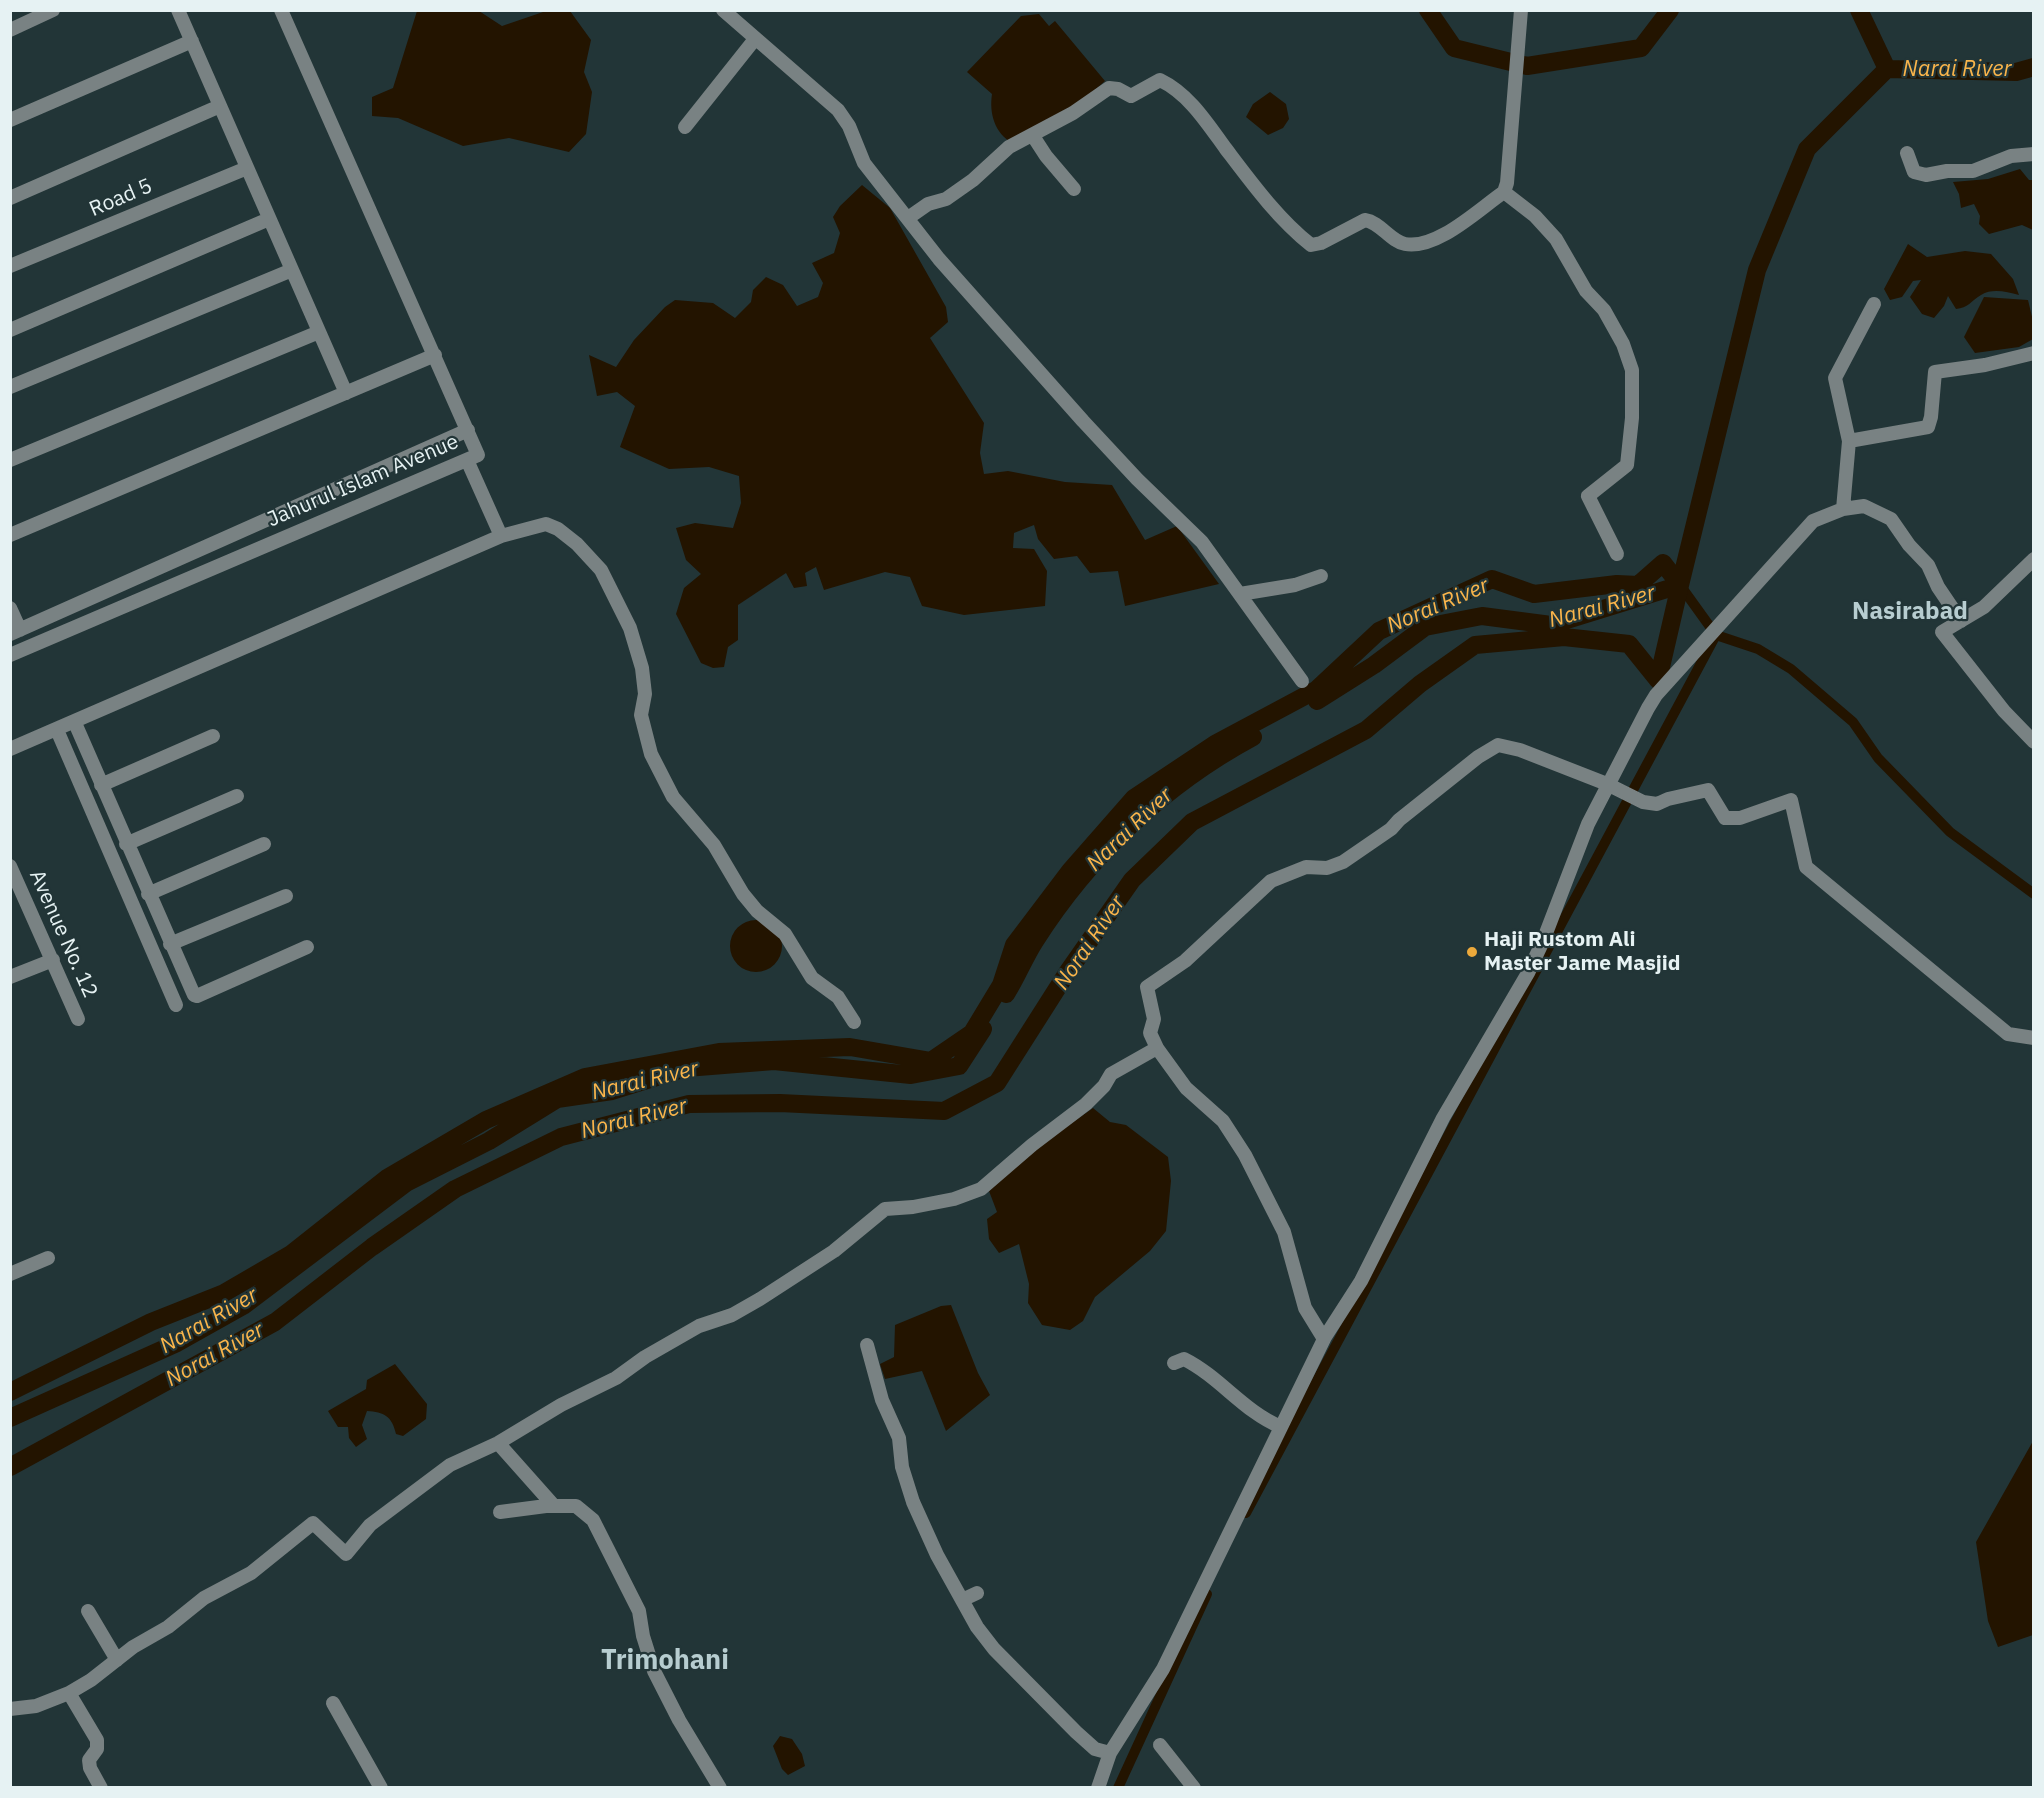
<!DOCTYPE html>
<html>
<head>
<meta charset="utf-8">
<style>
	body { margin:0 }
	#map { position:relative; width:2044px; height:1798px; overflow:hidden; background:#223537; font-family:"IBM Plex Sans",sans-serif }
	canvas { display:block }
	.frame { position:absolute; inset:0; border:12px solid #e6f2f3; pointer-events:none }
</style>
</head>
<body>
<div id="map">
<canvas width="2044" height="1798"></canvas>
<div class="frame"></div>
</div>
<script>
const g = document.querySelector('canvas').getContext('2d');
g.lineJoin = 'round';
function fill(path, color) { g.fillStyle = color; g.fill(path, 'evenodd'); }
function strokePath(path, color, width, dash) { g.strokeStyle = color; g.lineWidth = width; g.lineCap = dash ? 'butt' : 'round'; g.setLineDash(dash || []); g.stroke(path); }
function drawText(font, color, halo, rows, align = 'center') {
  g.font = font + ' "IBM Plex Sans",sans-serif'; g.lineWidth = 4.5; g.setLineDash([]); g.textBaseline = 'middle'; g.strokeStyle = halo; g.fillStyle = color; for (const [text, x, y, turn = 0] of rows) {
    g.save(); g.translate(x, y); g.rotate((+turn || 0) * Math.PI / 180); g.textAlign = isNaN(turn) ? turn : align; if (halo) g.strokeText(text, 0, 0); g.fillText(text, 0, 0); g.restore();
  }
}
fill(new Path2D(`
	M417 11H479L502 26 546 11H570L591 40 584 72 592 92 586 134 569 152 509 138 463 146 398 118 372 116V97L393 88Z
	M1039 14 1049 26 1055 21 1105 81 1065 116 1012 143C995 133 989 114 992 94L967 72 1021 16Z
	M1270 92 1286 104 1289 119 1283 128 1268 135 1246 117 1253 104Z
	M2020 169 2029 180H2033V230L2022 225 1989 234 1979 224 1980 216 1974 204 1961 208 1959 194 1953 182 1988 179Z
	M862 185 890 208 946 307 948 322 930 338 984 423 980 453 984 474 1008 471 1065 482 1112 485 1145 540 1177 526 1219 584 1125 606 1118 571 1090 573 1077 556 1054 559 1038 539 1034 525 1014 533 1013 548 1034 549 1047 571 1045 606 964 615 922 606 910 577 885 572 824 590 816 567 805 573 807 586 794 588 786 573 738 605V640L728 647 724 667 713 668 701 663 676 614 684 588 701 574 686 560 676 528 695 523 733 528 741 503 739 476 709 467 669 469 620 447 635 406 617 392 597 396 589 355 616 367 634 340 665 307 675 300 713 303 735 318 751 302 753 290 766 277 783 285 797 306 818 297 823 283 812 263 834 253 840 233 833 217 840 206Z
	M1908 244 1927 257 1965 251 1991 254 2013 279 2019 295C2006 292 1993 288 1981 295 1971 301 1968 308 1956 309L1948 296 1944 306 1934 318 1922 314 1910 297 1921 280 1913 281 1902 297 1890 300 1884 289Z
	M1984 297 2028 300 2033 321V339L2019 347 1975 353 1964 337Z
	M730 946a26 26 0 1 1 52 0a26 26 0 1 1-52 0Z
	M1093 1108 1110 1122 1126 1125 1168 1157 1171 1181 1166 1231 1150 1251 1095 1297 1083 1321 1070 1330 1042 1325 1028 1303 1029 1284 1019 1244 999 1253 989 1239 987 1219 997 1212 989 1191 1025 1156Z
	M951 1305 978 1373 990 1395 946 1431 922 1371 885 1379 880 1364 894 1357 895 1325 941 1306Z
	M395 1364 427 1404 426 1419 403 1436 396 1434C392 1416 384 1412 367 1411L362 1425 367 1439 356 1447 349 1438 348 1427H338L328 1411 366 1389 367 1380Z
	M2033 1441V1635L1998 1647 1988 1621 1976 1542Z
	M780 1736 792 1739 802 1754 805 1766 788 1775 782 1769 773 1746Z`), '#231400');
strokePath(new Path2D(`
	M1680 585 1716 635 1758 649 1791 669 1853 722 1878 758 1950 832 2034 894
	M1246 1513 1716 635
	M1118 1788 1207 1594`), '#231400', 10);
strokePath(new Path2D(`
	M1428 10 1454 48 1527 66 1641 48 1670 10
	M1859 10 1887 69
	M1317 701 1374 665 1425 627 1482 616 1551 625 1680 585 1757 270 1807 149 1887 69 2016 72 2034 67
	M1006 994C1017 977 1024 958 1035 941 1089 856 1164 785 1253 737
	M10 1392 151 1322 224 1293 291 1254 387 1178 486 1120 585 1077 719 1052 850 1047 931 1061 972 1033 1001 985 1014 945 1070 871 1134 798 1215 744 1316 690 1379 631 1492 579 1534 594 1617 584 1638 585 1663 563 1680 585 1658 680 1629 644 1564 637 1475 645 1420 684 1366 730 1192 822 1132 880 1067 973 997 1083 944 1111 780 1103 689 1104 561 1137 455 1189 372 1247 275 1322 10 1467
	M10 1418 177 1343 243 1306 406 1183 489 1141 557 1099 612 1091 686 1068 774 1061 911 1075 959 1066 983 1029`), '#231400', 18);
strokePath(new Path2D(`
	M178 10 346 393
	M723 10 838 110 849 126 864 163 939 259 1083 421 1137 479 1202 542 1302 681
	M1521 10 1507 183 1504 192 1535 216 1556 239 1586 291 1604 310 1623 344 1632 370V418L1627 465 1588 496 1617 554
	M10 30 53 10
	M10 120 192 41
	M685 127 755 39
	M1033 136 1046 156 1074 189
	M1907 153 1914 172 1926 175 1947 171H1973L2011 156 2034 154
	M10 198 220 106
	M908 218 928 204 946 199 973 180 1009 147 1073 113 1109 88 1118 89 1131 96 1160 80C1189 94 1207 123 1226 149 1251 182 1278 219 1311 245L1321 243 1365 220C1380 222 1390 241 1405 244 1437 250 1479 209 1504 192
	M10 266 247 168
	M10 330 269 219
	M10 387 292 270
	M1849 441 1835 378 1874 304
	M10 460 319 332
	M467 460 501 536
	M1843 509 1849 441 1928 427 1931 417 1935 372 1985 365 2034 353
	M10 535 435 355
	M2034 559 1984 607 1942 632 2004 711 2034 742
	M1240 594 1295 585 1321 576
	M10 608 20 630
	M10 634 468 430
	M10 655 478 455 281 10
	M75 723 194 995 197 996 307 947
	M57 730 176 1005
	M10 749 501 536 546 524 558 529 577 544 601 570 630 628 642 668 645 694 641 715 651 754 673 797 714 845 743 894 757 911 785 934 812 978 838 997 854 1022
	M101 785 213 736
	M126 844 237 796
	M10 866 78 1019
	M148 894 264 844
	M170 944 286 896
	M10 977 53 960
	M1157 1048 1186 1088 1223 1121 1245 1155 1284 1232 1305 1308 1324 1339
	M10 1274 48 1258
	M867 1345 882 1400 899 1438 902 1467 913 1502 937 1555 977 1627 994 1649 1076 1732 1095 1749 1110 1753
	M1174 1363 1184 1359C1220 1377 1244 1412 1281 1427
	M498 1443 554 1506
	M500 1512 546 1506H576L593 1520 639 1611 643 1636 654 1671 679 1720 720 1788
	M962 1600 977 1593
	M88 1611 117 1660
	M69 1693 97 1740V1749L89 1760 90 1768 101 1788
	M333 1703 381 1788
	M10 1709 36 1706 69 1693 91 1680 133 1647 168 1627 204 1598 251 1573 313 1523 346 1554 370 1525 450 1465 498 1443 561 1405 616 1378 645 1357 699 1326 732 1315 760 1299 834 1251 885 1209 913 1207 954 1199 981 1189 1032 1145 1086 1104 1104 1086 1111 1074 1157 1048 1150 1033 1154 1019 1147 987 1185 961 1271 881 1306 867 1327 868 1343 862 1391 829 1399 820 1478 757 1498 745 1520 750 1607 784 1643 802 1657 804 1668 799 1708 790 1725 818H1740L1791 800 1806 867 2008 1034 2034 1038
	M1160 1745 1194 1788
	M1098 1788 1110 1753 1163 1669 1325 1337 1361 1281 1443 1118 1528 973 1543 941 1588 824 1648 708 1656 695 1813 521 1843 509 1864 506 1891 519 1909 545 1928 565 1938 587 1961 621`), '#798283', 14);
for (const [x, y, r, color] of [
	[1472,952,6,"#eca93b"]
]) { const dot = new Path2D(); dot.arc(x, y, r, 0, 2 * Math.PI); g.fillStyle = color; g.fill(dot); strokePath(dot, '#223537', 2); }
drawText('21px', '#e6f2f3', '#223537', [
	["Road 5",121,198,-23],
	["Jahurul Islam Avenue",363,481,-23],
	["Avenue No. 12",63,934,66]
]);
drawText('bold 21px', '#e6f2f3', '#223537', [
	["Haji Rustom Ali",1484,940],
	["Master Jame Masjid",1484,964]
], 'left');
drawText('italic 22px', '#fab54b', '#223537', [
	["Narai River",1957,70],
	["Norai River",1438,606,-23],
	["Narai River",1602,607,-15],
	["Narai River",1130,830,-44],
	["Norai River",1090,943,-56],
	["Narai River",645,1081,-13],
	["Norai River",634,1119,-14],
	["Narai River",209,1321,-30],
	["Norai River",215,1355,-29]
]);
drawText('bold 24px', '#b7cdd0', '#223537', [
	["Nasirabad",1910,612]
]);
drawText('bold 27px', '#b7cdd0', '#223537', [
	["Trimohani",665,1661]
]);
</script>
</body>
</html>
